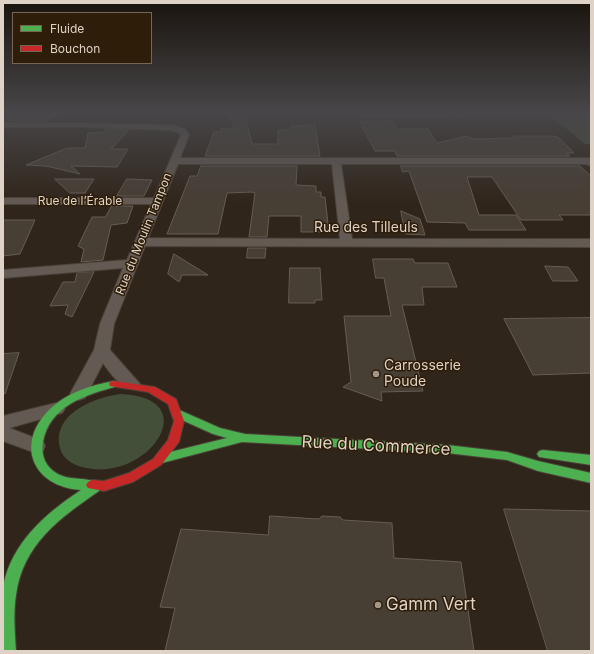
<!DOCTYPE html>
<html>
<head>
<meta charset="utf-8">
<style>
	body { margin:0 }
	#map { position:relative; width:594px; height:654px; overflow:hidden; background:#30251a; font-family:Inter,sans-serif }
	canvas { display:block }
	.frame { position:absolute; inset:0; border:4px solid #dfd3c7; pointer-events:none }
	.legend { position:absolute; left:12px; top:12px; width:140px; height:52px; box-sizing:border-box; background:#2e1d08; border:1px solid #756654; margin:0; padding:5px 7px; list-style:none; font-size:12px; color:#dfd3c7 }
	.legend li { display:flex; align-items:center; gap:8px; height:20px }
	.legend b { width:20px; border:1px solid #756654 }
</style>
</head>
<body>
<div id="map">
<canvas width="594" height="654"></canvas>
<div class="frame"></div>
<ul class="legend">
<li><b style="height:5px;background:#4caf50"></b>Fluide</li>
<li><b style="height:5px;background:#c62828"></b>Bouchon</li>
</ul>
</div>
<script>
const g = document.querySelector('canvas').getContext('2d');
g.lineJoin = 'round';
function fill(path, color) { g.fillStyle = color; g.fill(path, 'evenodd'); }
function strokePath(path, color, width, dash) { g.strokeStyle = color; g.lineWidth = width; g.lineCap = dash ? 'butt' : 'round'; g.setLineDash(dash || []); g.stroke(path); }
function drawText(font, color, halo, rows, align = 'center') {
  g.font = font + ' Inter,sans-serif'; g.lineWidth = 3; g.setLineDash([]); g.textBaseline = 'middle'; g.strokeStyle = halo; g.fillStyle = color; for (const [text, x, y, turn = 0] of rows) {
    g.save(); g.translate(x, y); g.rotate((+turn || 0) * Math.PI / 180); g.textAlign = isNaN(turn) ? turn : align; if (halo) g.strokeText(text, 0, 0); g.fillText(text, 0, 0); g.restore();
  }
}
fill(new Path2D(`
	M3 113H67L42 123 3 121Z
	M357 113H591V144H585L550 115 363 118Z
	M120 394C208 397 147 485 82 467 73 465 62 458 60 448 52 414 93 398 120 394Z`), '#444f39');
const building = new Path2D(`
	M230 116H245L252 144H278V130H290V126L315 125 320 156H205L214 132H222L221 129H234Z
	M392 121 398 129H428L437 143 467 136 474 139 514 138 513 136H554L559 138 574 153H567L570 156H397L395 151H375L360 122Z
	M106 129 129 130 111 149H128L117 167 71 166 80 174 46 166 26 165 67 148H85L88 133 104 132Z
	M201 166H297L296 185 316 186V192H321V197H325L329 232H301V216H269L267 237H249L255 193 252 192 227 193 218 234H167L190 176H197Z
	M401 166H580L591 176V215H559L563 220H521L492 177H467L479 215H516L526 230H469L465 223 427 222 409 171 403 172Z
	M55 179H94L85 193H70Z
	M127 179 152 180 144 196H117Z
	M112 206H133L127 223 111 225 103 260 81 262 84 249 78 246 92 217H105Z
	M401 211 420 219 425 235 406 234Z
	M3 220H35L20 254 3 256Z
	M248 248H266L265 258H247Z
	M174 254 208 275H182L179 282 168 274Z
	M373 259H413L415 263H448L457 287H422L424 305H402L423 391 381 392 382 401 343 387 351 382 344 316H391L384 278H376Z
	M545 266 568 267 578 281H553Z
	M290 268H320L322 300H315V303H289Z
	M94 272 72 317 65 314 68 305 50 306 63 282H75L77 273Z
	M591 318V373L533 375 504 319Z
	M19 353 5 394 3 393V354Z
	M504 509 591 511V651H548Z
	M270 516 319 519 322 516 340 517 343 520 392 523 394 558 461 562 474 651H165L175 608 160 607 181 529 268 535Z`);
fill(building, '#473e34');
strokePath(building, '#665d54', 1);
const street = new Path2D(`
	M3 123H84L172 125 185 129 189 135 180 158H588L591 159V166L586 164H341L352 239H591V247L145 246 114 324 110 350 140 384 138 388C123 392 111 374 103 363L85 398 79 400 73 398 70 394 94 350 100 324 123 268 3 278V270L127 260 151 204H3V198H154L181 135 179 133 171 130 84 127H3ZM178 164H332L340 239 148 238Z
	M56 403 62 405 65 409 62 413 9 428 43 441 45 446 43 451 36 453 3 441V416Z`);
const fast = new Path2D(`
	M114 381 118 382 119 384 118 386C86 395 50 405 43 442 41 453 44 463 52 470 66 482 81 476 96 482L101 487 99 491C60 518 23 544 16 595 13 614 15 633 16 651H3C3 632 0 604 3 587 11 543 46 513 81 490 33 487 14 444 50 409 68 392 91 385 114 381Z
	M177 409 220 428 245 434 447 445 507 452 538 461 591 473V483L538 471 507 460 447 453 242 442 162 463 158 461 156 458 158 455 227 438 213 434 173 416 172 413 173 410Z
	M543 450 591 455V465L539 457 537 454 539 451Z`);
const jam = new Path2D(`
	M114 381 155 387 176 399 184 421 179 442 161 465 133 482 104 491 88 488 86 485 88 482 92 480 104 481 129 473 153 459 168 440 174 421 168 404 148 392 110 386 109 384 110 382Z`);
strokePath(street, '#4b4239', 2);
strokePath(fast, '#4b4239', 2);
strokePath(jam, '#4b4239', 2);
fill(street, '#635b53');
fill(fast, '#4caf50');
fill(jam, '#c62828');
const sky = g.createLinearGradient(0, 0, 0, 205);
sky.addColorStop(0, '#1a140e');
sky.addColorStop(0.55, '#484649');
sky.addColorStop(1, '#48464900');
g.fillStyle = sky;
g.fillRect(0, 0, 594, 205);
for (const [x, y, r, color] of [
	[376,374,4,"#a2968a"],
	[378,605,4,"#a2968a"]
]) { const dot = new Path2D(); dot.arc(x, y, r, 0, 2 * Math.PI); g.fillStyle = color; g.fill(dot); strokePath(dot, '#2e1d08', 1.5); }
drawText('12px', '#dfd3c7', '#2e1d08', [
	["Rue de l’Érable",80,201],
	["Rue du Moulin Tampon",144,234,-68]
]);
drawText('14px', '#dfd3c7', '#2e1d08', [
	["Rue des Tilleuls",366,228]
]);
drawText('14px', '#dfd3c7', '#2e1d08', [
	["Carrosserie",384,366],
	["Poude",384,382]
], 'left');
drawText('17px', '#dfd3c7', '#2e1d08', [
	["Rue du Commerce",376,446,3]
]);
drawText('17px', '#dfd3c7', '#2e1d08', [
	["Gamm Vert",386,605]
], 'left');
</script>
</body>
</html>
